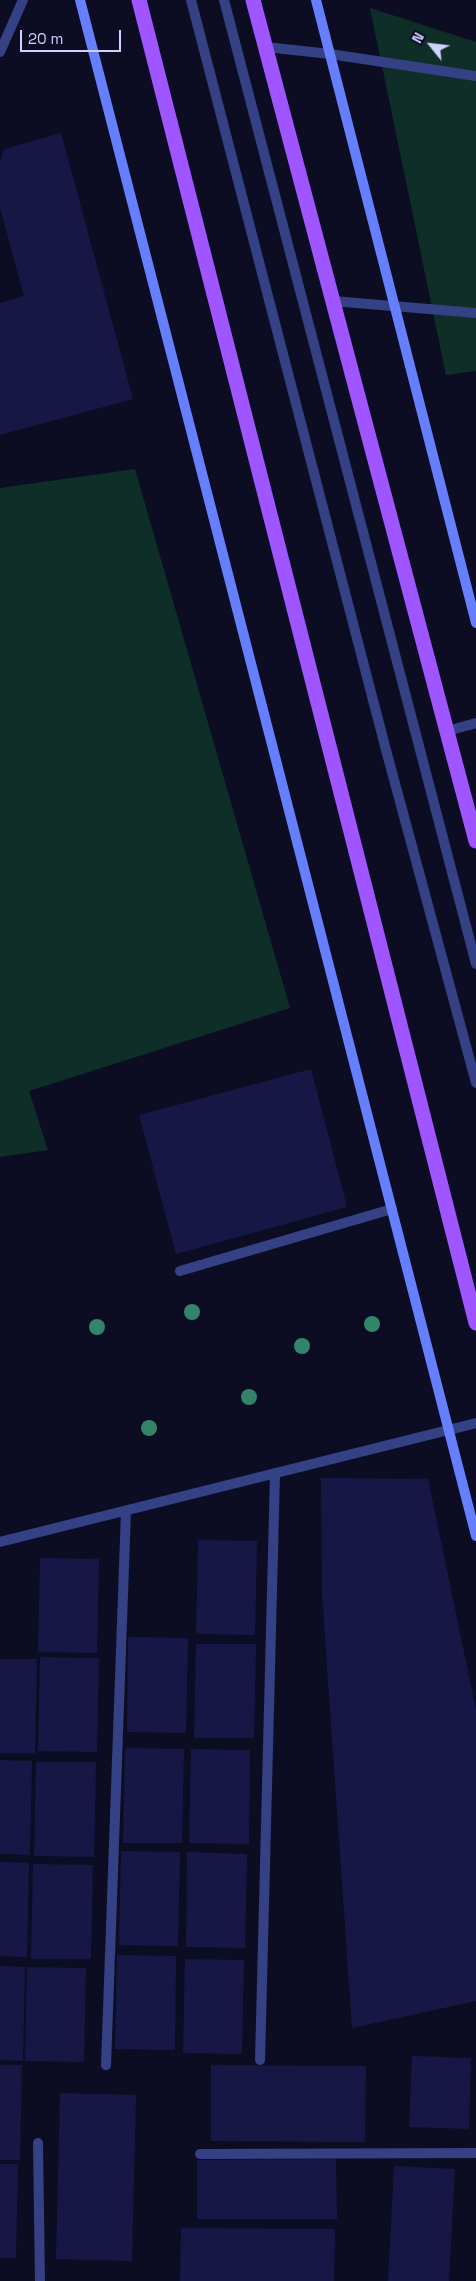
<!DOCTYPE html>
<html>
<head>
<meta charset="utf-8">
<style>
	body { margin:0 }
	#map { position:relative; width:476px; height:2281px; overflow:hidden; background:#0c0d23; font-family:"Space Grotesk",sans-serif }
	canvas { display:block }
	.north { position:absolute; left:406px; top:20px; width:50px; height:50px; -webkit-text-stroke:4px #0c0d23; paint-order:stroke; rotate:299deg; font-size:14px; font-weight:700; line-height:20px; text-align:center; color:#ced2ff }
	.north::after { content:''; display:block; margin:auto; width:18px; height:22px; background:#ced2ff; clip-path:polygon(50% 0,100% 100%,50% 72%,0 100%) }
	.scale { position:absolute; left:20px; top:30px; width:101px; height:22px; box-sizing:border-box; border:2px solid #ced2ff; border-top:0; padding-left:6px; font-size:15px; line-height:18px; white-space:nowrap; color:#ced2ff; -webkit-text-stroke:4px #0c0d23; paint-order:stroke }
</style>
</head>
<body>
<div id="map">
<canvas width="476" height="2281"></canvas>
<div class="north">N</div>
<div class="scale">20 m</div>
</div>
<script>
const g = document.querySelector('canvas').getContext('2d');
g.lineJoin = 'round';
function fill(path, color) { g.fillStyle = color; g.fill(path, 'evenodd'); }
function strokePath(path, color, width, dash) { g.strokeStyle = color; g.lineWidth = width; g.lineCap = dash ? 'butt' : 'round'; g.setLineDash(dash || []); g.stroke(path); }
fill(new Path2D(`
	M370 8 476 42V371L446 375Z
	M135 469 290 1008 29 1091 48 1150 0 1157V488Z`), '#0f2e27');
fill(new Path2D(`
	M61 133 133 399 0 435V303L24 296 0 208V161L4 149Z
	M311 1069 347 1207 176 1254 139 1115Z
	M321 1478 428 1479 476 1710V2001L352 2028 322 1594Z
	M198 1540 257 1541 255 1635 196 1634Z
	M40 1558 99 1559 97 1653 38 1652Z
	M128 1637 188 1638 186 1733 127 1732Z
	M196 1644H256L254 1738H194Z
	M40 1657 99 1658 97 1752 38 1751Z
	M0 1659H37L35 1753H0Z
	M125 1748 184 1749 182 1843H123Z
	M191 1749 250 1750 249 1844 189 1843Z
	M0 1760 32 1761 30 1855 0 1854Z
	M36 1762H96L94 1857 34 1856Z
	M121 1851 180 1852 178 1946 119 1945Z
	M187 1852 247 1854 245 1948 186 1947Z
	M0 1862 29 1863 27 1957 0 1956Z
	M33 1864 93 1865 91 1959H31Z
	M117 1955 176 1956 175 2050 115 2049Z
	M185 1959 244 1960 242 2054 183 2053Z
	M0 1966 25 1967 23 2061 0 2060Z
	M27 1967 86 1968 84 2062 25 2061Z
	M412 2056 471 2058 469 2129 409 2127Z
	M0 2065H22L20 2160H0Z
	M211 2065 366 2066 365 2142 211 2141Z
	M60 2093 136 2095 132 2261 56 2259Z
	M336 2159 337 2219H197V2160Z
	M0 2164H18L16 2258H0Z
	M394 2166 455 2169 449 2281H388Z
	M181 2228 335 2229 334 2281H180Z`), '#171745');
strokePath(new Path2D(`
	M191 0 386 750 476 1083
	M224 0 476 964
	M266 47 330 54 476 76
	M0 52 23 0
	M333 301 476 313
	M180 1271 392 1209`), '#344185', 10);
strokePath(new Path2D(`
	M447 731 476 723
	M0 1542 476 1423
	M260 2060 275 1473
	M106 2065 126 1511
	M38 2143 40 2281
	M200 2154 476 2153`), '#344185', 10);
strokePath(new Path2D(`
	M80 0 476 1536
	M316 0 476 623`), '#657fff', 10);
strokePath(new Path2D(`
	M139 0 476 1323
	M253 0 476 841`), '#9f55ff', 15);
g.fillStyle = '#33856a';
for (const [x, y] of [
	[192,1312],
	[372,1324],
	[97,1327],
	[302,1346],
	[249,1397],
	[149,1428]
]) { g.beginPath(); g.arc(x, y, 8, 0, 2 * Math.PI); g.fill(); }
</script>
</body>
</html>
